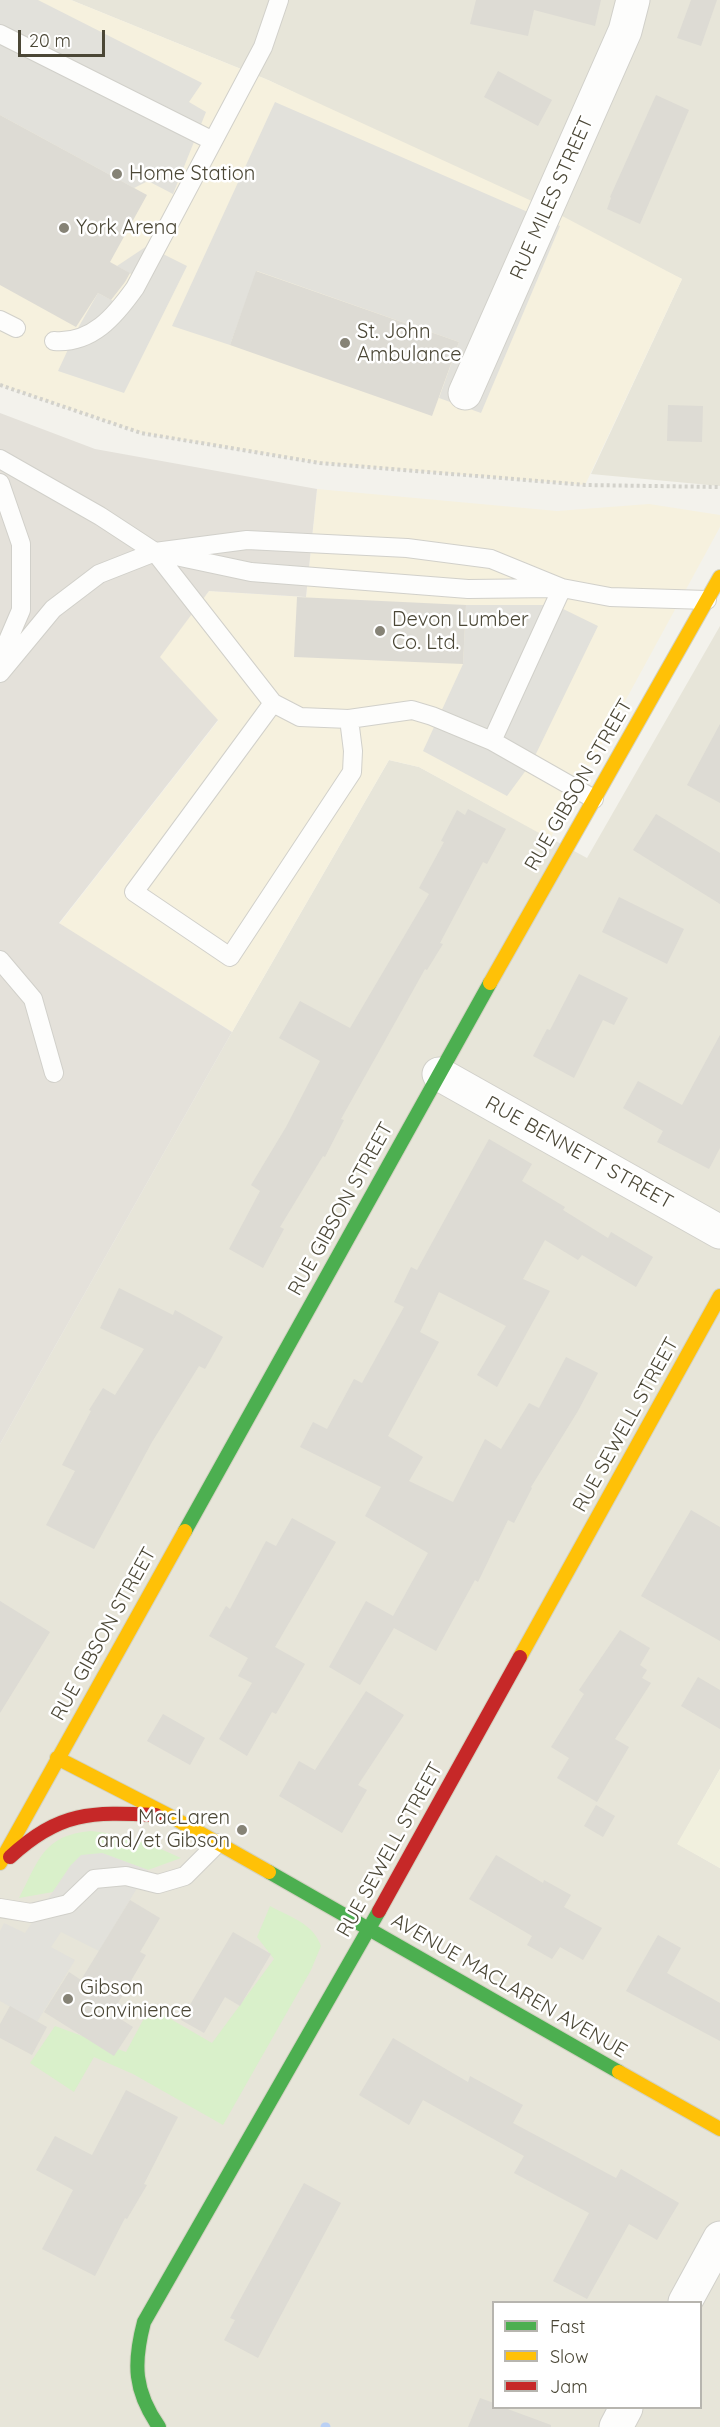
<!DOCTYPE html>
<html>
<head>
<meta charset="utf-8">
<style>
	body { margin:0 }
	#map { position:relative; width:720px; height:2427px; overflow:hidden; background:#f3f2ec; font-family:Quicksand,sans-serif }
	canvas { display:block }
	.legend { position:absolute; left:492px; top:2301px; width:210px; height:108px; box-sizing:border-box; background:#fff; border:2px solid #b7b5af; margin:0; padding:8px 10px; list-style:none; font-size:18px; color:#4b4736 }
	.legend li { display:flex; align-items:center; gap:12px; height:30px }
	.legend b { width:30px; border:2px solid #b7b5af }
	.scale { position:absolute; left:18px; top:30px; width:87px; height:27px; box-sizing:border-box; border:3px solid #4b4736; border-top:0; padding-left:8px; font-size:18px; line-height:21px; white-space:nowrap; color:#4b4736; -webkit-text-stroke:4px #fff; paint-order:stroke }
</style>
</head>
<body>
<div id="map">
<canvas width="720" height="2427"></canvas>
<ul class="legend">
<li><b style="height:8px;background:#4caf50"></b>Fast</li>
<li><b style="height:8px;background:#ffc107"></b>Slow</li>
<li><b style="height:8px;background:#c62828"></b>Jam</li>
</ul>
<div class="scale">20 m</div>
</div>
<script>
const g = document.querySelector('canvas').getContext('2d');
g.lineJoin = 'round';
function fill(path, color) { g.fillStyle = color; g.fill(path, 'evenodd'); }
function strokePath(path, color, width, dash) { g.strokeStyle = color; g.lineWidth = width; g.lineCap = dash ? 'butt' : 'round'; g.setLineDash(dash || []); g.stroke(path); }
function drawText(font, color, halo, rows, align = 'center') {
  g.font = font + ' Quicksand,sans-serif'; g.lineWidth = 5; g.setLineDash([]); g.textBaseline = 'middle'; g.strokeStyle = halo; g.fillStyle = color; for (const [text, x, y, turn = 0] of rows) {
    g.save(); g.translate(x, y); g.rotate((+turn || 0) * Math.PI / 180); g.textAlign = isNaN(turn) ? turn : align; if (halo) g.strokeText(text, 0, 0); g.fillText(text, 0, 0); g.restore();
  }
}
fill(new Path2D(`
	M71 0H720V486L591 474 682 279 268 80Z
	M720 626V1769L678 1844 720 1868V2427H0V1444L232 1032 389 760 419 767 587 858ZM494 2302H700V2408H494Z`), '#e7e5d9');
fill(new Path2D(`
	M0 0H71L268 80 547 208 682 279 585 485 320 463 141 433 0 385Z
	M317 489 557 511 649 504 720 515V527L550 839 419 767 389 760 232 1032 59 924 218 721 159 657 209 591 306 597Z`), '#f6f1de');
fill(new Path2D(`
	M0 413 95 449 317 489 306 597 209 591 160 657 218 720 59 923 232 1032 0 1444Z`), '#e4e1da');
fill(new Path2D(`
	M720 1769V1868L677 1844Z`), '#f1f0de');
fill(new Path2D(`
	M91 1831C124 1834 151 1844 181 1858L148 1870 102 1853 71 1865 53 1892 19 1898C39 1860 43 1835 91 1831Z
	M270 1906C290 1917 313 1923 321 1946L311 1970 223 2125 133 2074 94 2057 74 2092 30 2063 55 2026 126 2052 150 2007 212 2043 274 1959 257 1937Z`), '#d9f0ca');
fill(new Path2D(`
	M0 0H38L202 83 189 102 206 112 173 194 148 181 134 188 0 115Z
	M275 102 560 226 481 413 439 398 459 342 257 271 230 345 172 326Z
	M147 246 187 266 124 393 58 371 78 328 98 293 117 303 133 275 117 266Z
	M466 605H555L598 626 532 762 507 796 423 751 463 664Z
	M102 1853 148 1870 99 1951 61 1932 51 1947 75 1960 37 2022 0 2001V1931L4 1923 25 1933 71 1865 81 1855Z`), '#e2e1db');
strokePath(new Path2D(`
	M325 2427H326`), '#bad0f4', 9);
fill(new Path2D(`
	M476 0H601L595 26 534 10 528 36 470 24Z
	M691 0H717L701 46 677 38Z
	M498 71 552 100 538 126 484 97Z
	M656 95 689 110 640 224 607 209 611 198 610 197Z
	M0 115 147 195 110 262 130 273 125 282 111 300 98 293 76 327 0 285Z
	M256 271 459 342 432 416 230 345Z
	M668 405 703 406 702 442 667 441Z
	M297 597 466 605 463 664 294 657Z
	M720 724V803L687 785Z
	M468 809 506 829 487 864 483 862 440 943 443 944 427 970 425 969 382 1046 341 1119 344 1120 325 1157 323 1156 280 1227 284 1229 263 1268 229 1249 260 1191 251 1185 286 1127 320 1061 279 1038 300 1001 350 1028 429 894 419 888 444 842 441 841 457 810 465 815Z
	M656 814 720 853V904L633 850Z
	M619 897 684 929 667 964 602 932Z
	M579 974 628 998 614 1025 603 1020 574 1078 533 1056 547 1029 550 1030Z
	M720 1035V1148L709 1169 657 1142 663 1131 623 1108 638 1081 682 1105Z
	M489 1139 532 1164 522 1181 565 1207 563 1210 608 1238 611 1232 653 1257 636 1287 582 1255 578 1260 545 1240 523 1279 550 1291 497 1387 477 1375 506 1326 439 1292 420 1332 439 1342 388 1436 423 1457 409 1481 453 1502 485 1439 501 1449 529 1403 539 1408 566 1357 598 1373 578 1411 531 1487 532 1488 514 1523 508 1520 478 1582 475 1580 436 1651 394 1628 360 1685 329 1667 366 1601 393 1616 428 1553 365 1516 381 1487 300 1447 313 1422 327 1429 354 1379 362 1383 404 1307 394 1302 411 1267 417 1270Z
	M119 1288 173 1315 175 1310 223 1337 205 1369 199 1366 152 1442 94 1549 46 1525 75 1471 62 1465 91 1411 89 1410 103 1388 115 1395 144 1349 100 1328Z
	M691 1510 720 1527V1641L641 1596Z
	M292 1518 336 1542 275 1647 305 1664 276 1714 272 1712 247 1756 219 1739 252 1683 238 1676 248 1658 209 1636 226 1606 230 1609 266 1541 276 1546Z
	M0 1601 50 1632 0 1713Z
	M620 1630 650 1648 640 1665 647 1670 642 1678 651 1683 615 1739 629 1747 597 1802 557 1778 569 1758 551 1747 584 1694 579 1690Z
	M698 1677 720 1690V1729L681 1706Z
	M366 1691 404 1715 358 1785 367 1790 342 1833 279 1796 299 1761 315 1770Z
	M163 1714 205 1738 190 1765 147 1741Z
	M596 1805 615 1816 603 1837 584 1826Z
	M496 1855 543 1883 544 1880 571 1895 564 1907 602 1928 583 1960 560 1947 552 1959 527 1945 532 1936 469 1899Z
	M130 1900 160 1918 140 1952 146 1955 118 2003 125 2007 119 2018 133 2027 114 2056 44 2012 69 1972 81 1980Z
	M233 1932 271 1954 240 2006 225 1997 204 2033 181 2020Z
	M658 1935 681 1948 667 1973 720 2003V2041L626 1991Z
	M10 2006 47 2027 32 2055 0 2038V2024Z
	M393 2038 468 2082 470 2076 523 2105 513 2123 616 2178 621 2169 679 2203 657 2240 629 2224 587 2299 553 2281 589 2213 514 2173 524 2156 423 2100 409 2125 359 2095Z
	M126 2090 178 2117 144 2184 147 2185 127 2219 125 2218 95 2276 42 2249 73 2190 36 2170 55 2136 92 2155Z
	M304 2183 341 2203 258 2358 224 2340 235 2320 230 2318Z
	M480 2398 494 2403V2408H505L551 2425V2427H468Z`), '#dddbd4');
const lane = new Path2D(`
	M0 34 213 141
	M0 320 16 328
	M54 341C92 344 115 316 135 288L263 47 279 0
	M0 459 100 516 155 552 273 703 300 717 349 719 412 710 432 716 492 741
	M0 483 21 544V610L0 659
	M171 555 251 572 468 589 555 588
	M0 673 53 609 99 574 155 552 247 540 407 548 491 559 562 588
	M273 703 134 892 230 957 352 772 353 751 349 719
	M594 799 492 741 562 588 610 597 707 600
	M0 960 33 999 54 1073
	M0 1908 31 1913 68 1904 94 1879 126 1876 158 1884 185 1876 218 1843`);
const street = new Path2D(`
	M465 393 625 31 633 0
	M439 1074 720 1232
	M685 2302 720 2238
	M616 2427 626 2408`);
const fast = new Path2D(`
	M185 1531 490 983
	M269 1872 619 2072
	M159 2427C134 2391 133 2364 144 2322L379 1911`);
const slow = new Path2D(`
	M490 983 720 577
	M520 1657 720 1296
	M57 1758 170 1816 269 1872
	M0 1863 185 1531
	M619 2072 720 2129`);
const jam = new Path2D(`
	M10 1857C60 1811 91 1812 156 1815
	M379 1911 520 1657`);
strokePath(lane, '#d1d0ca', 20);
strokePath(street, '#d1d0ca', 35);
strokePath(fast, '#d3d2c2', 16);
strokePath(slow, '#d3d2c2', 16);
strokePath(jam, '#d3d2c2', 16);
strokePath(new Path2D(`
	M0 385 141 433 320 463 585 485 720 487`), '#d3d2cb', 4, [3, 3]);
strokePath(lane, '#fdfdfc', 18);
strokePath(street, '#fdfdfc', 33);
strokePath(fast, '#4caf50', 14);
strokePath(slow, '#ffc107', 14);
strokePath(jam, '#c62828', 14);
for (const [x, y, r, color] of [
	[117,174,6,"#868376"],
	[64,228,6,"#868376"],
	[345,343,6,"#868376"],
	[380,631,6,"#868376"],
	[242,1830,6,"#868376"],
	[68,1999,6,"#868376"]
]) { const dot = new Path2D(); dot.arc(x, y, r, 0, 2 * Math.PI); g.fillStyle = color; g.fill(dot); strokePath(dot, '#fff', 2); }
drawText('20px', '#4b4736', '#fff', [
	["Home Station",129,174],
	["York Arena",76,228],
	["St. John",357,332],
	["Ambulance",357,355],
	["Devon Lumber",392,620],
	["Co. Ltd.",392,643],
	["MacLaren",230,1818,"right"],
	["and/et Gibson",230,1841,"right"],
	["Gibson",80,1988],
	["Convinience",80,2011]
], 'left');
drawText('20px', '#4b4736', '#fff', [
	["RUE MILES STREET",552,198,-66],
	["RUE GIBSON STREET",579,785,-60],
	["RUE BENNETT STREET",579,1153,29],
	["RUE GIBSON STREET",341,1209,-61],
	["RUE SEWELL STREET",626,1425,-61],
	["RUE GIBSON STREET",104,1634,-61],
	["RUE SEWELL STREET",390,1850,-61],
	["AVENUE MACLAREN AVENUE",509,1986,30]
]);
</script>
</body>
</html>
